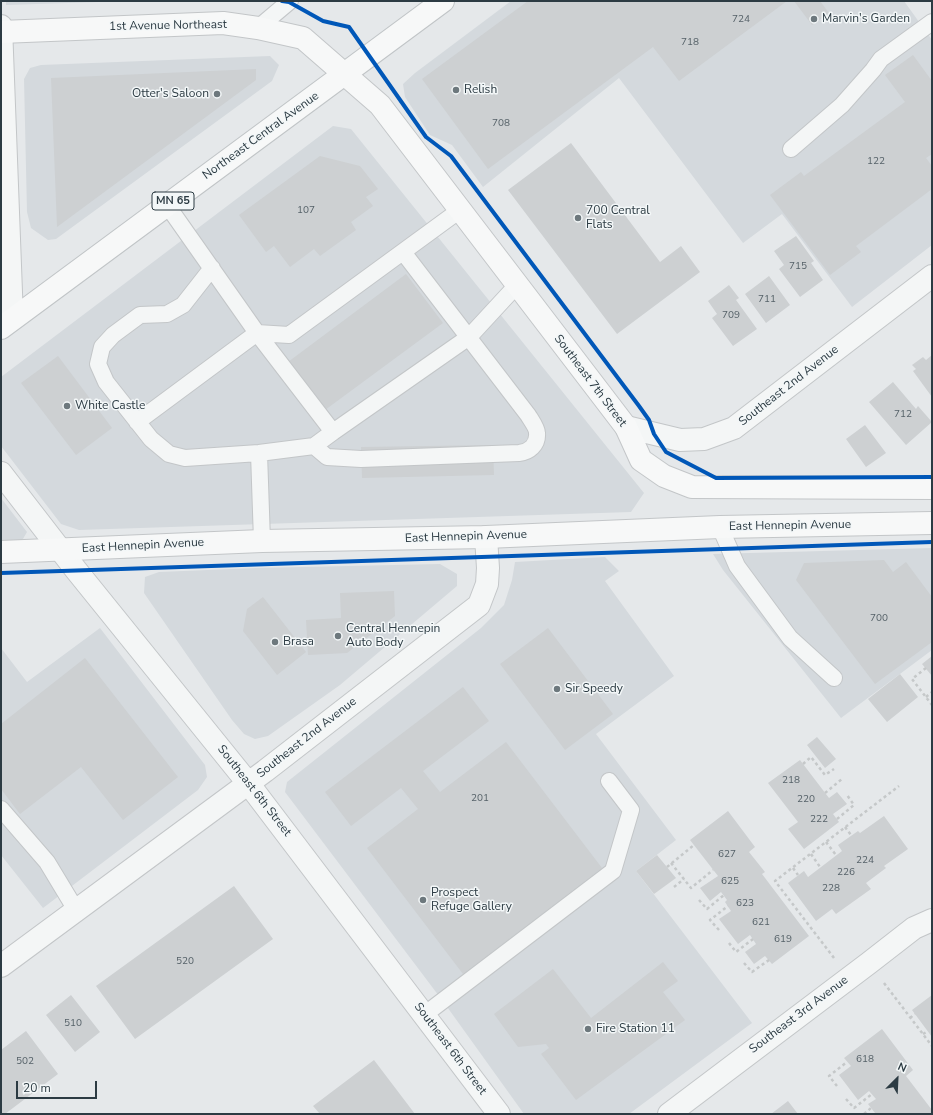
<!DOCTYPE html>
<html>
<head>
<meta charset="utf-8">
<style>
	body { margin:0 }
	#map { position:relative; width:933px; height:1115px; overflow:hidden; background:#e5e8ea; font-family:"Nunito Sans",sans-serif }
	canvas { display:block }
	.frame { position:absolute; inset:0; border:2px solid #2c3b43; pointer-events:none }
	.north { position:absolute; left:877px; top:1059px; width:40px; height:40px; -webkit-text-stroke:3px #f3f7f8; paint-order:stroke; rotate:24deg; font-size:11px; font-weight:700; line-height:16px; text-align:center; color:#2c3b43 }
	.north::after { content:''; display:block; margin:auto; width:14px; height:18px; background:#2c3b43; clip-path:polygon(50% 0,100% 100%,50% 72%,0 100%) }
	.scale { position:absolute; left:16px; top:1081px; width:81px; height:18px; box-sizing:border-box; border:2px solid #2c3b43; border-top:0; padding-left:5px; font-size:12px; line-height:14px; white-space:nowrap; color:#2c3b43; -webkit-text-stroke:3px #f3f7f8; paint-order:stroke }
</style>
</head>
<body>
<div id="map">
<canvas width="933" height="1115"></canvas>
<div class="frame"></div>
<div class="north">N</div>
<div class="scale">20 m</div>
</div>
<script>
const g = document.querySelector('canvas').getContext('2d');
g.lineJoin = 'round';
function fill(path, color) { g.fillStyle = color; g.fill(path, 'evenodd'); }
function strokePath(path, color, width, dash) { g.strokeStyle = color; g.lineWidth = width; g.lineCap = dash ? 'butt' : 'round'; g.setLineDash(dash || []); g.stroke(path); }
function drawText(font, color, halo, rows, align = 'center') {
  g.font = font + ' "Nunito Sans",sans-serif'; g.lineWidth = 3; g.setLineDash([]); g.textBaseline = 'middle'; g.strokeStyle = halo; g.fillStyle = color; for (const [text, x, y, turn = 0] of rows) {
    g.save(); g.translate(x, y); g.rotate((+turn || 0) * Math.PI / 180); g.textAlign = isNaN(turn) ? turn : align; if (halo) g.strokeText(text, 0, 0); g.fillText(text, 0, 0); g.restore();
  }
}
fill(new Path2D(`
	M6 1H129L6 5Z
	M511 1H904L932 40V245L852 307 782 214 743 243 619 78 483 187 452 145 430 135 405 97 403 84 415 73Z
	M270 56 279 65 272 81 56 239 48 240 31 228 27 212 24 79 30 68 41 65Z
	M333 126 351 129 644 493 631 512 79 530 61 524 1 446V377Z
	M1 498 27 532 20 544H1Z
	M932 548V650L841 718 723 570 713 554Z
	M605 557 619 571 605 581 674 676 596 734 676 840 636 871 752 1023 629 1114H524L445 1004 285 792 287 782 481 628 504 605 512 580 515 562Z
	M440 564 457 574V586L340 685 268 736 255 739 244 734 232 720 144 593 145 577 159 572 256 568Z
	M100 628 205 765 207 777 198 790 43 908 1 855V648L27 682Z`), '#d4d9dd');
fill(new Path2D(`
	M528 1H787L679 81 653 47 488 169 422 79Z
	M794 1H820L829 13 812 25Z
	M913 55 932 81V154L926 158 932 166V189L856 246 861 252 830 275 770 195 801 172 804 176 905 102 885 75Z
	M256 69V80L57 227 51 78Z
	M571 143 660 262 681 246 700 272 617 334 508 190Z
	M320 156 360 166 378 189 366 197 373 206 351 222 356 230 320 256 314 249 290 267 274 246 266 252 239 215Z
	M796 236 814 261 811 263 823 280 800 297 779 269 784 265 774 251Z
	M406 274 443 323 325 410 288 362Z
	M769 276 790 305 766 323 745 294Z
	M729 285 739 298 736 300 757 329 733 346 712 318 717 314 708 301Z
	M932 355V397L913 371 916 369 912 365 923 357 926 360Z
	M58 356 112 428 76 455 21 383Z
	M893 382 916 409 918 406 932 422 906 445 869 402Z
	M865 425 886 453 866 467 846 439Z
	M493 445 494 475 362 478 361 447Z
	M884 560 893 572 906 562 932 597V642L875 684 796 580 804 563Z
	M394 591 395 616 347 653 308 655 306 620 341 618 340 593Z
	M263 597 306 652 277 675 243 631 247 609Z
	M548 628 613 714 565 750 500 664Z
	M932 656V676L922 664Z
	M85 658 178 777 123 820 81 767 20 814 1 789V724Z
	M900 674 918 697 887 722 868 699Z
	M463 687 489 721 423 771 440 792 506 742 602 868 463 974 367 848 418 809 401 788 351 826 325 792Z
	M817 737 836 759 825 768 807 745Z
	M800 760 829 798 837 792 847 804 833 814 839 822 804 849 788 829 798 822 768 783Z
	M728 811 755 847 749 852 765 872 762 874 809 936 772 964 765 956 754 964 745 952 756 944 750 935 738 944 719 919 731 911 725 902 727 900 721 892 710 901 700 888 718 876 690 840Z
	M884 816 908 849 884 866 886 868 866 883 871 889 836 914 832 909 816 921 788 883 804 871 808 877 842 851 838 845 858 831 860 833Z
	M657 855 676 878 654 894 636 871Z
	M234 886 273 939 135 1039 96 986Z
	M663 962 678 981 663 992 685 1020 576 1100 541 1054 549 1048 546 1044 518 1047 494 1014 553 969 591 1018Z
	M71 995 100 1032 75 1052 46 1015Z
	M932 995V1037L912 1010Z
	M882 1029 913 1070 906 1076 932 1110V1114H873L875 1113 868 1104 876 1099 869 1091 858 1100 839 1075 851 1066 844 1058Z
	M26 1031 58 1074 5 1114H1V1050Z
	M374 1060 415 1114H320L313 1106Z
	M788 1101 798 1114H771Z`), '#cdd0d2');
const lane = new Path2D(`
	M258 28 290 1
	M791 149 842 105 873 70 881 59 932 22
	M212 268 183 305 167 314 140 315 113 335 102 347 98 364 106 382 151 439 169 454 185 458 259 453 314 446 333 432
	M257 333 333 432 469 337 517 285
	M257 333 289 335 460 210
	M137 422 257 333 167 205
	M314 446 327 457 361 459 519 453C529 452 538 445 537 433 537 428 531 420 528 415L403 252
	M259 453 262 541
	M720 527 737 566 790 638 834 678
	M1 809 47 862 76 910
	M424 1015 613 871 631 810 609 781`);
const street = new Path2D(`
	M1 26 12 319
	M626 427 680 440 704 439 734 428 932 276
	M1 473 76 570 248 783 499 1114
	M1 966 265 771 479 605 487 584 488 568 486 537
	M669 1114 869 963 914 928 932 920`);
const secondary = new Path2D(`
	M1 32 223 23 258 28 303 38 380 105 626 427 641 460 664 476 692 487 932 488
	M1 552 262 541 486 537 720 527 932 523`);
const primary = new Path2D(`
	M1 328 443 1`);
strokePath(lane, '#c3c6c8', 18);
strokePath(street, '#c3c6c8', 24);
strokePath(secondary, '#c3c6c8', 24);
strokePath(primary, '#c1c5c7', 24);
strokePath(new Path2D(`
	M926 668 912 679 932 705
	M926 697 932 692
	M803 764 811 757 825 775 834 769
	M825 793 842 779
	M837 819 854 805 847 795
	M845 827 851 835
	M826 842 836 855
	M811 854 820 867
	M671 863 691 888 713 870
	M667 867 694 845
	M793 868 798 875
	M674 887 684 879
	M699 900 707 909 724 895
	M719 930 710 920 728 906
	M729 943 736 952 753 939
	M834 958 775 881 899 786
	M744 963 752 972 769 960
	M884 983 932 1046
	M910 1018 915 1014
	M923 1034 928 1031
	M837 1086 829 1076 847 1062
	M846 1099 854 1108 872 1094
	M864 1114 871 1108`), '#c5c8c9', 2.5, [3, 3]);
strokePath(lane, '#f4f6f6', 16);
strokePath(street, '#f4f6f6', 22);
strokePath(secondary, '#f7f8f8', 22);
strokePath(primary, '#f7f8f8', 22);
strokePath(new Path2D(`
	M282 1 289 2 323 21 349 27 426 137 451 156 639 406 649 420 654 434 666 452 716 478 932 477
	M1 573 932 542`), '#0057b8', 4);
for (const [x, y, r, color] of [
	[814,19,4,"#6d787d"],
	[456,90,4,"#6d787d"],
	[217,94,4,"#6d787d"],
	[578,218,4,"#6d787d"],
	[67,406,4,"#6d787d"],
	[338,636,4,"#6d787d"],
	[275,642,4,"#6d787d"],
	[557,689,4,"#6d787d"],
	[423,900,4,"#6d787d"],
	[588,1029,4,"#6d787d"]
]) { const dot = new Path2D(); dot.arc(x, y, r, 0, 2 * Math.PI); g.fillStyle = color; g.fill(dot); strokePath(dot, '#f3f7f8', 1.5); }
drawText('10px', '#556168', null, [
	["724",741,20],
	["718",690,43],
	["708",501,124],
	["122",876,162],
	["107",306,211],
	["715",798,267],
	["711",767,300],
	["709",731,316],
	["712",903,415],
	["700",879,619],
	["218",791,781],
	["201",480,799],
	["220",806,800],
	["222",819,820],
	["627",727,855],
	["224",865,861],
	["226",846,873],
	["625",730,882],
	["228",831,889],
	["623",745,904],
	["621",761,923],
	["619",783,940],
	["520",185,962],
	["510",73,1024],
	["618",865,1060],
	["502",25,1062]
]);
for (const [x, y, w] of [
	[173,201,42]
]) { const box = new Path2D(); box.roundRect(x - w / 2, y - 9, w, 18, 3); g.fillStyle = '#f3f7f8'; g.fill(box); strokePath(box, '#2c3b43', 1); }
drawText('bold 11px', '#2c3b43', null, [
	["MN 65",173,201]
]);
drawText('12px', '#2c3b43', '#f3f7f8', [
	["Marvin's Garden",822,19],
	["Relish",464,90],
	["Otter's Saloon",209,94,"right"],
	["700 Central",586,211],
	["Flats",586,225],
	["White Castle",75,406],
	["Central Hennepin",346,629],
	["Auto Body",346,643],
	["Brasa",283,642],
	["Sir Speedy",565,689],
	["Prospect",431,893],
	["Refuge Gallery",431,907],
	["Fire Station 11",596,1029]
], 'left');
drawText('12px', '#2c3b43', '#f3f7f8', [
	["1st Avenue Northeast",168,26,-1],
	["Northeast Central Avenue",261,136,-36],
	["Southeast 7th Street",590,381,53],
	["Southeast 2nd Avenue",789,386,-38],
	["East Hennepin Avenue",790,526,-1],
	["East Hennepin Avenue",466,537,-2],
	["East Hennepin Avenue",143,546,-3],
	["Southeast 2nd Avenue",307,738,-38],
	["Southeast 6th Street",254,791,52],
	["Southeast 3rd Avenue",799,1015,-37],
	["Southeast 6th Street",450,1049,53]
]);
</script>
</body>
</html>
